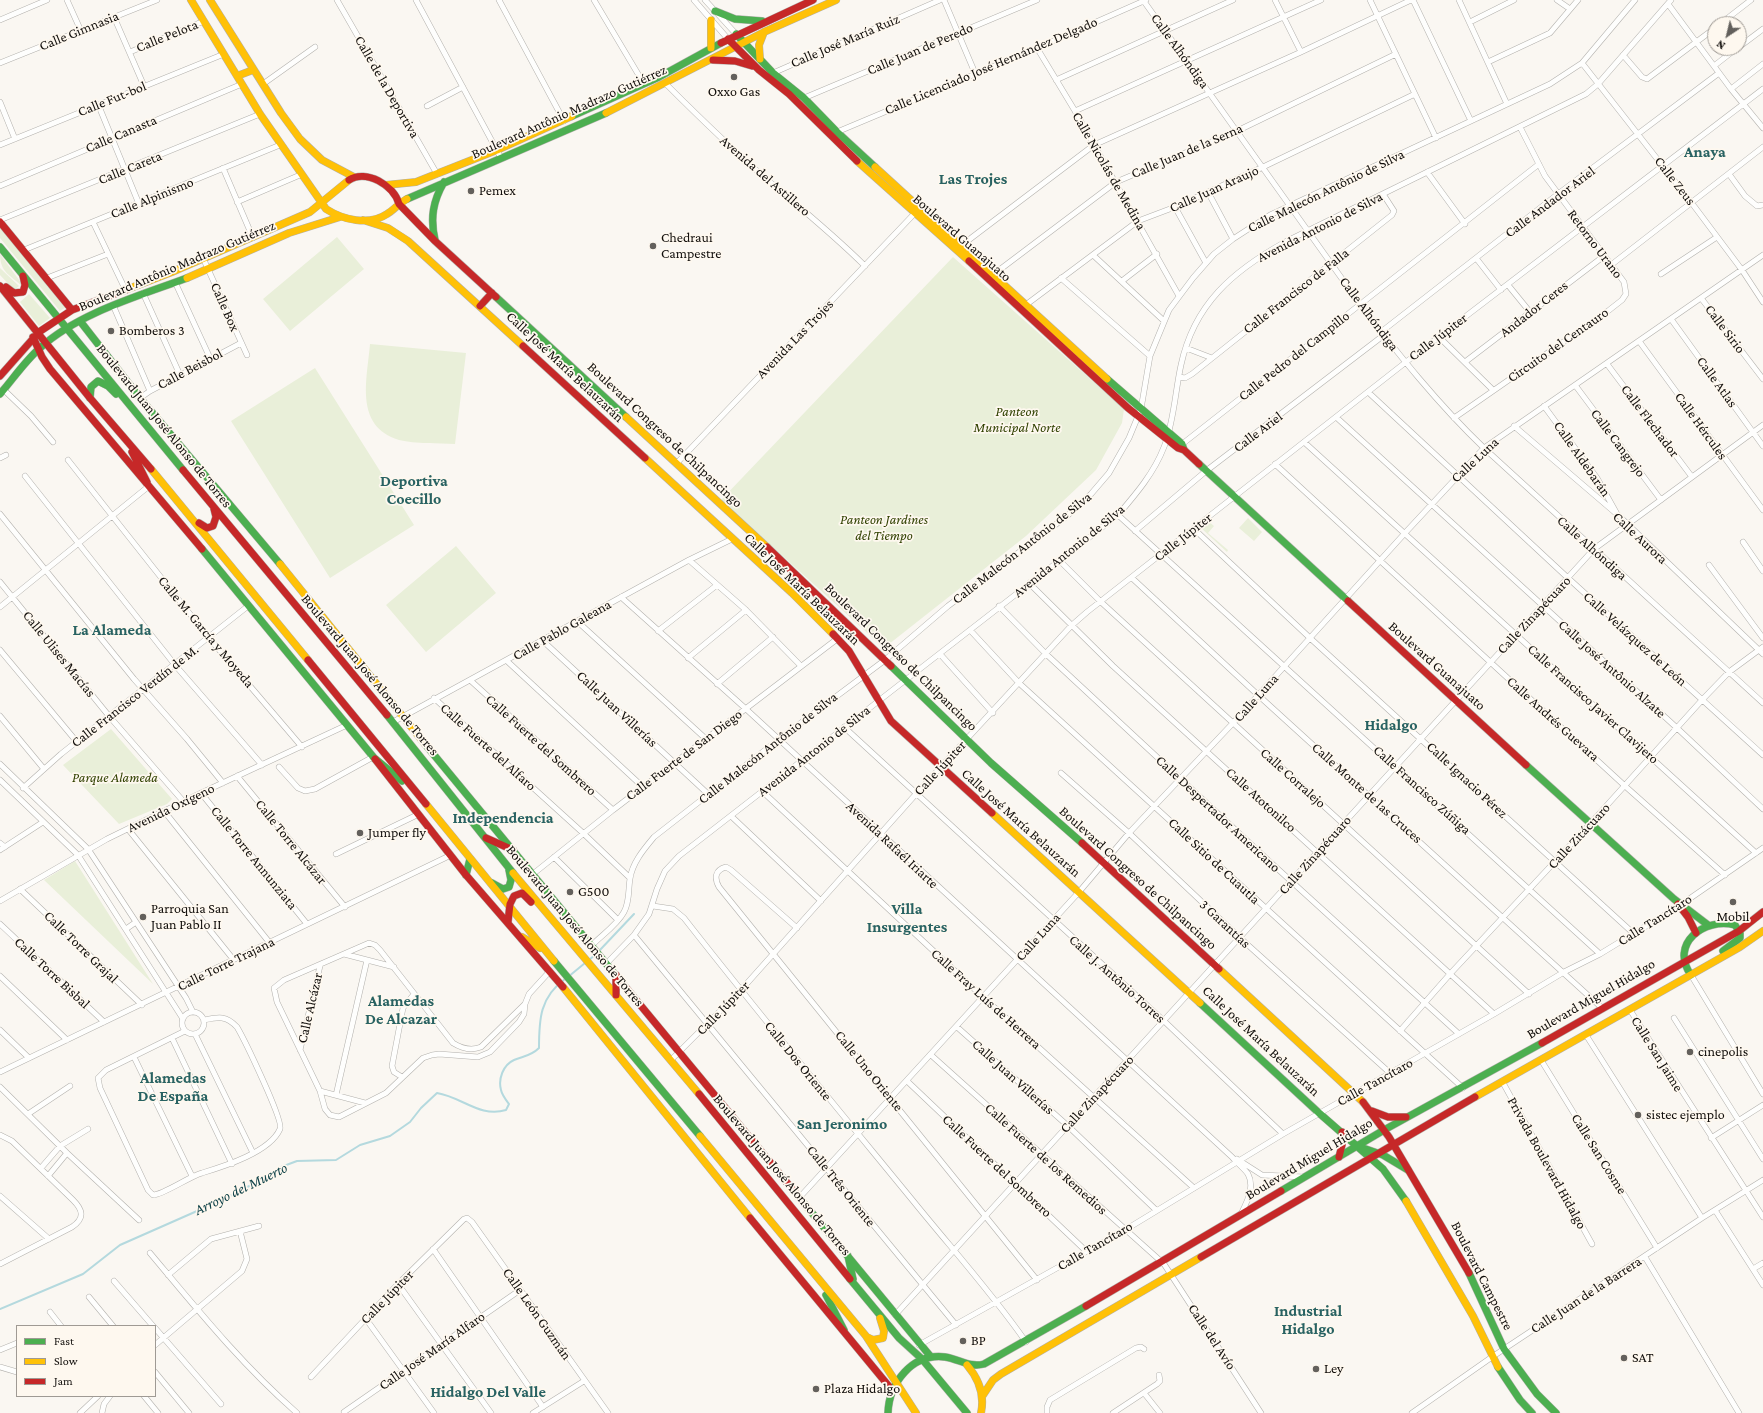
<!DOCTYPE html>
<html>
<head>
<meta charset="utf-8">
<style>
	body { margin:0 }
	#map { position:relative; width:1763px; height:1413px; overflow:hidden; background:#faf7f2; font-family:"Crimson Pro",serif }
	canvas { display:block }
	.legend { position:absolute; left:16px; top:1325px; width:140px; height:72px; box-sizing:border-box; background:#fef8ef; border:1px solid #9f9a94; margin:0; padding:5px 7px; list-style:none; font-size:12px; color:#110e0b }
	.legend li { display:flex; align-items:center; gap:8px; height:20px }
	.legend b { width:20px; border:1px solid #9f9a94 }
	.north { position:absolute; left:1707px; top:16px; width:40px; height:40px; box-sizing:border-box; background:#fef8ef; border:1px solid #9f9a94; border-radius:50%; rotate:215deg; font-size:11px; font-weight:700; line-height:16px; text-align:center; color:#110e0b }
	.north::after { content:''; display:block; margin:auto; width:14px; height:18px; background:#63605c; clip-path:polygon(50% 0,100% 100%,50% 72%,0 100%) }
</style>
</head>
<body>
<div id="map">
<canvas width="1763" height="1413"></canvas>
<ul class="legend">
<li><b style="height:5px;background:#4caf50"></b>Fast</li>
<li><b style="height:5px;background:#ffc107"></b>Slow</li>
<li><b style="height:5px;background:#c62828"></b>Jam</li>
</ul>
<div class="north">N</div>
</div>
<script>
const g = document.querySelector('canvas').getContext('2d');
g.lineJoin = 'round';
function fill(path, color) { g.fillStyle = color; g.fill(path, 'evenodd'); }
function strokePath(path, color, width, dash) { g.strokeStyle = color; g.lineWidth = width; g.lineCap = dash ? 'butt' : 'round'; g.setLineDash(dash || []); g.stroke(path); }
function drawText(font, color, halo, rows, align = 'center') {
  g.font = font + ' "Crimson Pro",serif'; g.lineWidth = 3.5; g.setLineDash([]); g.textBaseline = 'middle'; g.strokeStyle = halo; g.fillStyle = color; for (const [text, x, y, turn = 0] of rows) {
    g.save(); g.translate(x, y); g.rotate((+turn || 0) * Math.PI / 180); g.textAlign = isNaN(turn) ? turn : align; if (halo) g.strokeText(text, 0, 0); g.fillText(text, 0, 0); g.restore();
  }
}
fill(new Path2D(`
	M0 227 66 307 60 311 0 238Z
	M337 237 364 269 290 331 263 299Z
	M0 254 22 284V286C10 275 0 272 0 254Z
	M953 257 1124 409 1122 423 1096 470 1026 536 884 648 721 500Z
	M0 268 19 286 14 290 0 275Z
	M29 294 50 318 39 326 20 302Z
	M370 344 466 353 455 444C438 443 416 444 399 440 354 426 367 380 370 344Z
	M315 368 414 525 330 578 231 421Z
	M1248 518 1262 532 1254 541 1239 528Z
	M1208 521 1214 526 1208 533 1228 550 1227 552 1200 527Z
	M456 546 496 593 426 652 386 605Z
	M111 729 172 799 167 804 119 824 63 765Z
	M75 861 153 984 44 880Z`), '#e9efd9');
strokePath(new Path2D(`
	M599 951 634 914
	M589 960 596 954
	M568 977 585 963
	M0 1309 83 1274 120 1245 222 1200 265 1178 281 1167 297 1161 336 1160 360 1145 390 1136 410 1122 421 1108 437 1093C462 1097 480 1118 506 1110L509 1104C506 1100 502 1095 501 1090 498 1079 503 1065 514 1060 524 1056 531 1056 539 1048 539 1019 540 997 565 979`), '#b4d9de', 2);
const street = new Path2D(`
	M67 0 81 31
	M337 0 437 174
	M416 0 501 158
	M499 0 564 121
	M594 0 644 84
	M694 0 728 39
	M705 0 736 34
	M944 0 975 73
	M1143 0 1360 304C1398 354 1438 404 1484 448L1763 703
	M1275 0 1301 52
	M1370 0 1436 138
	M1413 0 1471 121
	M1459 0 1507 104
	M1557 0 1570 9
	M1668 4 1731 89 1763 128
	M114 17 144 86
	M0 20 47 0
	M1470 22 1514 0
	M1720 24 1751 0
	M1739 47 1763 29
	M1037 48 1075 111 1179 296
	M130 52 204 21
	M1623 55 1642 77 1647 79 1715 28
	M1488 62 1550 33 1578 0
	M0 63 157 0
	M1582 63 1691 202 1742 270 1763 302
	M1714 66 1737 48
	M773 73 940 0
	M1056 80 1233 0
	M263 84 315 47
	M666 84C700 118 734 151 771 183 803 210 835 236 865 266
	M1731 89 1763 64
	M804 98 1037 0
	M0 102 15 139
	M98 104 139 204
	M427 106 463 87
	M1075 111 1321 0
	M837 132 1037 48 1146 0
	M0 145 224 54
	M223 168 253 238
	M1427 172 1465 224
	M1729 174 1745 196 1757 206 1763 205
	M0 186 242 84
	M1208 192 1233 239
	M237 202 300 175
	M1175 207 1206 263
	M0 220 260 114
	M93 222 126 291
	M962 245 1094 145 1301 52 1411 0
	M24 250 280 145
	M1093 255 1164 321
	M203 258 247 355
	M1476 258 1501 290
	M1611 265 1763 147
	M994 274 1116 182 1237 131 1396 54
	M1661 274 1717 237
	M47 278 108 254
	M1061 278 1150 356
	M1122 281 1157 254
	M175 282 210 358
	M1508 285 1530 312
	M143 293 180 375
	M1701 298 1763 379
	M1027 304 1138 221 1175 207 1263 167 1415 94
	M113 305 150 391
	M1671 319 1763 446
	M1381 332 1558 194 1719 73
	M1439 337 1493 390
	M1639 341 1763 510
	M1186 348 1212 358
	M1465 362 1604 256
	M1607 364 1692 477
	M1179 377 1185 378 1192 374 1392 215 1394 211 1383 194
	M1575 385 1661 500
	M4 390 31 416 53 442
	M1368 392 1568 578 1763 755
	M140 398 150 391 241 343
	M1544 406 1597 478 1617 514
	M1336 417 1677 728 1763 809
	M1454 418 1608 311 1622 300 1626 294 1624 282 1545 176 1520 127
	M1514 426 1618 515 1763 654
	M1304 442 1756 853
	M1181 445 1539 164
	M0 458 6 455
	M68 460 209 638 302 747
	M676 464 914 214
	M1275 464 1625 786 1725 875
	M25 476 175 665 262 765
	M0 514 134 679 187 739 223 783
	M1118 515 1600 954
	M1194 529 1310 638 1633 933
	M1135 531 1206 471 1384 335
	M1743 542 1763 571
	M689 560 746 610 801 666
	M1059 560 1101 602 1529 994
	M1709 565 1763 638
	M1132 578 1258 695 1602 1008
	M0 582 109 716 183 801
	M1029 583 1113 666 1494 1014
	M621 597 746 709 1232 1157C1237 1163 1244 1168 1248 1174 1255 1187 1247 1202 1241 1214
	M999 606 1046 654 1269 861 1459 1034
	M0 607 149 486
	M578 622 706 739
	M970 630 1019 683 1463 1088
	M658 631 717 585
	M543 641 708 794
	M0 650 77 742
	M940 654 993 713
	M688 658 746 610
	M507 661 643 787
	M470 680 613 810
	M717 684 773 637
	M434 698 583 833 630 878
	M0 716 44 769
	M393 722 689 560 732 539
	M844 727 1164 1021 1283 1134
	M0 764 88 849 186 998 193 1012
	M279 767 298 788 305 791 315 789 373 757
	M1061 773 1129 833 1239 937 1390 1073
	M237 776 345 907
	M0 780 78 855 183 1019
	M23 788 61 754 248 606
	M763 792 984 998 1194 1188
	M201 793 307 924
	M164 811 269 942
	M731 816 821 901
	M128 829 233 959
	M0 843 5 847
	M0 850 43 822
	M336 854 419 814
	M554 857 618 920
	M533 874 613 810 837 639
	M20 889 142 1005
	M0 901 107 839 201 793 347 725
	M653 906 673 909 684 918C759 1014 837 1108 914 1202 952 1249 992 1293 1026 1342
	M0 924 104 1022
	M797 928 731 870 726 867C715 870 714 878 719 887L1037 1280
	M126 929 136 922
	M634 935 956 1325
	M592 945C602 935 617 925 624 912 630 901 628 890 630 879 632 863 644 849 654 837L778 740 885 660 948 606 1067 516 1091 494 1109 473 1129 438 1141 409 1150 356 1169 310 1193 278 1214 254 1233 239 1270 215 1550 84 1582 63 1635 0
	M344 954 394 967
	M607 963 634 935 649 914 657 889 665 871 679 856 1118 515C1136 494 1154 473 1164 447 1174 422 1175 392 1181 365 1194 304 1233 271 1285 242L1586 94 1598 84 1671 0
	M1691 975 1763 1094
	M0 976 67 1040
	M525 1004 481 1047C471 1051 461 1048 453 1043L380 950 375 945 369 943 284 980 274 988 277 1002 320 1091 325 1109 330 1115 339 1117 386 1093 423 1058 432 1055 439 1054 478 1057 490 1052 519 1022 524 1014 525 1004 529 994 550 971
	M1630 1010 1763 1217
	M182 1023a11 11 0 1 1 22 0a11 11 0 1 1-22 0Z
	M1674 1018 1763 1159
	M957 1027 1068 1126 1156 1210
	M0 1030 29 1058
	M185 1031 106 1070 98 1078 100 1088 148 1190 153 1195C163 1195 190 1176 202 1173 225 1166 270 1152 280 1129 284 1121 244 1039 237 1027 226 1015 218 1017 204 1020
	M1400 1031 1450 974 1590 824 1702 700 1729 672 1763 647
	M195 1034 253 1153
	M1586 1035 1702 1218
	M172 1038 232 1164
	M300 1050 320 966
	M931 1055 1164 1264 1261 1413
	M134 1057 192 1176
	M671 1060 741 990 916 794 1071 626 1087 612 1406 362 1763 89
	M1541 1060 1657 1248
	M0 1072 451 855
	M402 1077 394 1072 392 1066 403 1008 414 994
	M907 1081 1086 1251
	M1502 1081 1592 1244
	M0 1087 67 1153 139 1220
	M320 1091 365 1103
	M336 1095 367 960
	M28 1114 70 1086
	M0 1135 12 1141 73 1200C83 1210 85 1218 72 1227L0 1264
	M1711 1138 1763 1105
	M1237 1159 1262 1175 1304 1177
	M41 1168 60 1146 88 1129
	M48 1176 67 1153
	M0 1196 49 1239
	M799 1198 1079 892 1129 833 1233 723 1405 533 1484 448 1763 255
	M1715 1210 1763 1285
	M433 1249 543 1407
	M150 1253C197 1309 242 1365 297 1413
	M1645 1257 1739 1413
	M1753 1269 1763 1263
	M168 1275 211 1239 259 1226
	M114 1281 153 1326
	M398 1284 491 1413
	M89 1297 113 1326
	M50 1312 61 1326
	M895 1315 1594 549 1763 425
	M366 1319 434 1413
	M155 1328 221 1404
	M155 1345 242 1271 247 1259 240 1231
	M919 1345 1125 1230 1283 1134 1494 1014 1564 972 1600 954 1679 906 1763 848
	M0 1350 17 1343
	M0 1367 17 1372
	M155 1372 189 1413
	M311 1377 398 1284 464 1219 467 1218 472 1222 608 1413
	M1144 1393 1160 1413
	M144 1396 158 1413
	M344 1412 520 1290
	M80 1413 98 1396
	M102 1413 104 1404 110 1396
	M533 1413 584 1381
	M1047 1413V1407L1050 1400 1136 1348 1141 1347 1144 1349
	M1113 1413 1157 1384 1160 1381 1159 1375
	M1412 1413 1492 1357 1702 1218 1763 1180`);
const fast = new Path2D(`
	M715 11 735 19 762 21
	M736 34 773 73 804 98 837 132 875 167
	M572 116 659 77 721 43
	M407 199 606 113
	M435 240C430 218 433 201 444 182
	M0 247 183 470
	M496 297 626 417
	M80 321 140 398 280 564
	M1107 379 1182 444 1184 450
	M0 394C13 379 25 361 40 348 78 313 139 296 187 278
	M90 398 91 387 98 381 108 386 116 394
	M1199 464 1348 601
	M202 549 375 759
	M891 666 991 763 1082 843
	M387 715 513 873
	M425 744 618 978
	M373 757 402 781
	M1526 765 1674 899 1708 925
	M466 875 470 859
	M492 883 503 889 509 887 511 880 509 870
	M554 961 700 1136
	M1691 975C1669 944 1704 917 1735 925L1740 933V938L1723 951
	M1200 1003 1319 1113 1383 1169 1406 1201
	M1360 1147 1383 1155 1408 1170
	M1281 1191 1384 1130 1542 1043
	M798 1196 931 1357
	M848 1256 853 1279
	M1469 1273 1504 1349 1537 1394 1556 1413
	M850 1279 899 1338 922 1359 967 1413
	M826 1295 844 1330
	M1498 1367 1520 1400 1532 1413
	M888 1413C889 1383 912 1353 945 1357 959 1359 970 1368 984 1364L1086 1306`);
const slow = new Path2D(`
	M191 0 260 114 326 209C343 220 369 226 387 214 394 210 399 203 407 199
	M210 0 281 113 300 139 322 160 354 177
	M711 20V48
	M760 59 759 45 764 32
	M237 76 253 70
	M606 113 764 32 836 0
	M857 161 969 261
	M875 167 1107 379
	M386 185 416 182 497 150 572 116
	M363 220 388 228 408 241 523 346
	M187 278 289 233 340 217
	M128 289 172 272 310 212 349 180
	M626 417 767 547
	M645 458 792 593 833 634
	M151 469 308 660
	M280 564 425 744
	M426 804 554 961
	M992 813 1200 1003
	M513 873 699 1094
	M522 937 540 948
	M1219 969 1363 1102
	M563 987 750 1218
	M1475 1097 1740 947 1763 931
	M700 1136 866 1336 916 1413
	M1406 1201 1473 1316 1498 1367
	M867 1337 873 1340 883 1338 884 1331 880 1318
	M967 1365C979 1379 985 1394 981 1413
	M983 1395 993 1380 1001 1374 1201 1257`);
const jam = new Path2D(`
	M728 39 759 70 789 94 857 161
	M721 43 813 0
	M713 60 735 61 752 66
	M349 180C366 169 394 185 399 204L435 241 496 297
	M0 222 72 310
	M969 261 1128 408 1178 448 1184 450 1199 464
	M0 286 90 398 151 469
	M6 287 14 293 23 292 25 285 23 276
	M480 306 492 293
	M33 337 42 357 50 369 202 549
	M523 346 645 458
	M0 376 39 332 72 310 128 289
	M132 452 147 482
	M183 470 387 715
	M199 523 207 528 213 526 216 517 214 509
	M767 547 891 666
	M1348 601 1526 765
	M833 634 849 651 891 721 992 813
	M308 660 426 804
	M375 759 466 875 563 987
	M486 838 513 850
	M1082 843 1219 969
	M1678 904 1688 917 1696 933
	M508 922 510 904 514 896 522 893 531 902
	M616 975V995
	M618 978 798 1196
	M1542 1043 1739 931 1763 912
	M699 1094 850 1279
	M1363 1102 1389 1137 1469 1273
	M1372 1111 1388 1117H1406
	M1339 1157 1342 1145V1132
	M750 1218 892 1390
	M1201 1257 1475 1097
	M1086 1306 1281 1191`);
strokePath(street, '#b2b0ac', 6);
strokePath(fast, '#b2b0ac', 8);
strokePath(slow, '#b2b0ac', 8);
strokePath(jam, '#b2b0ac', 8);
strokePath(street, '#fefefd', 5);
strokePath(fast, '#4caf50', 7);
strokePath(slow, '#ffc107', 7);
strokePath(jam, '#c62828', 7);
for (const [x, y, r, color] of [
	[734,77,4,"#63605c"],
	[471,191,4,"#63605c"],
	[653,246,4,"#63605c"],
	[111,331,4,"#63605c"],
	[360,833,4,"#63605c"],
	[570,892,4,"#63605c"],
	[1733,902,4,"#63605c"],
	[143,917,4,"#63605c"],
	[1690,1052,4,"#63605c"],
	[1638,1115,4,"#63605c"],
	[963,1341,4,"#63605c"],
	[1624,1358,4,"#63605c"],
	[1316,1369,4,"#63605c"],
	[816,1389,4,"#63605c"]
]) { const dot = new Path2D(); dot.arc(x, y, r, 0, 2 * Math.PI); g.fillStyle = color; g.fill(dot); strokePath(dot, '#fef8ef', 1.5); }
drawText('14px', '#110e0b', '#fef8ef', [
	["Calle Gimnasia",79,31,-22],
	["Calle Pelota",167,36,-22],
	["Calle José María Ruiz",845,41,-23],
	["Calle Juan de Peredo",920,49,-23],
	["Calle Alhóndiga",1180,51,54],
	["Calle Licenciado José Hernández Delgado",991,66,-23],
	["Calle de la Deportiva",387,87,60],
	["Calle Fut-bol",112,99,-22],
	["Boulevard Antônio Madrazo Gutiérrez",569,112,-24],
	["Calle Canasta",121,134,-23],
	["Calle Juan de la Serna",1187,151,-23],
	["Calle Careta",130,168,-22],
	["Calle Nicolás de Medina",1109,171,60],
	["Avenida del Astillero",765,176,41],
	["Calle Zeus",1675,181,52],
	["Calle Juan Araujo",1214,189,-24],
	["Calle Malecón Antônio de Silva",1326,191,-26],
	["Calle Alpinismo",152,198,-22],
	["Calle Andador Ariel",1550,202,-37],
	["Avenida Antonio de Silva",1320,227,-27],
	["Boulevard Guanajuato",962,238,41],
	["Retorno Urano",1595,244,53],
	["Boulevard Antônio Madrazo Gutiérrez",177,266,-23],
	["Calle Francisco de Falla",1296,291,-38],
	["Calle Box",225,307,66],
	["Andador Ceres",1534,309,-38],
	["Calle Alhóndiga",1369,314,53],
	["Calle Sirio",1725,329,53],
	["Calle Júpiter",1438,337,-37],
	["Avenida Las Trojes",795,339,-46],
	["Circuito del Centauro",1558,345,-35],
	["Calle Pedro del Campillo",1294,356,-38],
	["Calle José María Belauzarán",565,367,43],
	["Calle Beisbol",190,369,-28],
	["Calle Atlas",1717,382,54],
	["Calle Flechador",1650,421,53],
	["Boulevard Juan José Alonso de Torres",164,426,51],
	["Calle Hércules",1701,426,54],
	["Calle Ariel",1258,432,-37],
	["Boulevard Congreso de Chilpancingo",665,435,43],
	["Calle Cangrejo",1618,443,53],
	["Calle Aldebarán",1582,459,55],
	["Calle Luna",1475,460,-43],
	["Calle Júpiter",1183,537,-38],
	["Calle Aurora",1640,538,43],
	["Calle Malecón Antônio de Silva",1022,548,-38],
	["Calle Alhóndiga",1592,548,42],
	["Avenida Antonio de Silva",1069,551,-39],
	["Calle José María Belauzarán",802,589,44],
	["Calle Zinapécuaro",1534,615,-47],
	["Calle Pablo Galeana",562,630,-29],
	["Calle M. García y Moyeda",206,632,50],
	["Calle Velázquez de León",1635,639,42],
	["Calle Ulises Macías",59,654,51],
	["Boulevard Congreso de Chilpancingo",901,657,44],
	["Boulevard Guanajuato",1437,666,42],
	["Calle José Antônio Alzate",1612,669,42],
	["Boulevard Juan José Alonso de Torres",370,675,50],
	["Calle Francisco Verdín de M.",135,696,-38],
	["Calle Luna",1256,698,-48],
	["Calle Francisco Javier Clavijero",1593,704,42],
	["Calle Juan Villerías",617,709,43],
	["Calle Andrés Guevara",1553,719,42],
	["Calle Fuerte del Sombrero",541,745,42],
	["Calle Fuerte del Alfaro",488,747,42],
	["Calle Malecón Antônio de Silva",768,748,-38],
	["Avenida Antonio de Silva",814,751,-38],
	["Calle Fuerte de San Diego",684,755,-37],
	["Calle Júpiter",940,768,-47],
	["Calle Corralejo",1293,778,42],
	["Calle Ignacio Pérez",1467,780,43],
	["Calle Francisco Zúñiga",1422,790,42],
	["Calle Monte de las Cruces",1367,793,42],
	["Calle Atotonilco",1261,800,42],
	["Avenida Oxígeno",171,808,-26],
	["Calle Despertador Americano",1218,814,43],
	["Calle José María Belauzarán",1021,823,42],
	["Calle Zitácuaro",1579,836,-47],
	["Calle Torre Alcázar",291,842,51],
	["Avenida Rafaél Iriarte",892,845,43],
	["Calle Zinapécuaro",1315,855,-48],
	["Calle Torre Annunziata",254,858,51],
	["Calle Sitio de Cuautla",1214,861,43],
	["Boulevard Congreso de Chilpancingo",1138,878,42],
	["Calle Tancítaro",1655,920,-32],
	["3 Garantías",1225,924,43],
	["Boulevard Juan José Alonso de Torres",575,926,50],
	["Calle Luna",1038,937,-48],
	["Calle Torre Grajal",81,947,44],
	["Calle Torre Trajana",226,964,-26],
	["Calle Torre Bisbal",52,973,43],
	["Calle J. Antônio Torres",1117,979,42],
	["Calle Fray Luís de Herrera",986,999,42],
	["Boulevard Miguel Hidalgo",1591,999,-30],
	["Calle Alcázar",310,1008,-77],
	["Calle Júpiter",723,1008,-46],
	["Calle José María Belauzarán",1261,1041,43],
	["Calle San Jaime",1657,1054,58],
	["Calle Dos Oriente",798,1061,51],
	["Calle Uno Oriente",869,1071,51],
	["Calle Juan Villerías",1013,1077,42],
	["Calle Tancítaro",1375,1082,-29],
	["Calle Zinapécuaro",1097,1094,-47],
	["Calle San Cosme",1599,1154,58],
	["Calle Fuerte de los Remedios",1046,1159,42],
	["Boulevard Miguel Hidalgo",1309,1159,-31],
	["Privada Boulevard Hidalgo",1547,1163,61],
	["Calle Fuerte del Sombrero",997,1166,43],
	["Boulevard Juan José Alonso de Torres",782,1175,50],
	["Calle Três Oriente",841,1186,51],
	["Calle Tancítaro",1095,1246,-30],
	["Boulevard Campestre",1482,1276,63],
	["Calle Juan de la Barrera",1586,1295,-33],
	["Calle Júpiter",387,1297,-46],
	["Calle León Guzmán",537,1314,55],
	["Calle del Avío",1212,1337,57],
	["Calle José María Alfaro",432,1351,-35]
]);
drawText('14px', '#110e0b', '#fef8ef', [
	["Oxxo Gas",734,92,"center"],
	["Pemex",479,191],
	["Chedraui",661,238],
	["Campestre",661,254],
	["Bomberos 3",119,331],
	["Jumper fly",368,833],
	["G500",578,892],
	["Parroquia San",151,909],
	["Juan Pablo II",151,925],
	["Mobil",1733,917,"center"],
	["cinepolis",1698,1052],
	["sistec ejemplo",1646,1115],
	["BP",971,1341],
	["SAT",1632,1358],
	["Ley",1324,1369],
	["Plaza Hidalgo",824,1389]
], 'left');
drawText('italic 14px', '#304100', '#fef8ef', [
	["Panteon",1017,412],
	["Municipal Norte",1017,428],
	["Panteon Jardines",884,520],
	["del Tiempo",884,536],
	["Parque Alameda",115,778]
]);
drawText('italic 15px', '#0e4148', '#fef8ef', [
	["Arroyo del Muerto",241,1189,-26]
]);
drawText('bold 16px', '#286262', '#fef8ef', [
	["Anaya",1705,152],
	["Las Trojes",973,179],
	["Deportiva",414,481],
	["Coecillo",414,499],
	["La Alameda",112,630],
	["Hidalgo",1391,725],
	["Independencia",503,818],
	["Villa",907,909],
	["Insurgentes",907,927],
	["Alamedas",401,1001],
	["De Alcazar",401,1019],
	["Alamedas",173,1078],
	["De España",173,1096],
	["San Jeronimo",842,1124],
	["Industrial",1308,1311],
	["Hidalgo",1308,1329],
	["Hidalgo Del Valle",488,1392]
]);
</script>
</body>
</html>
